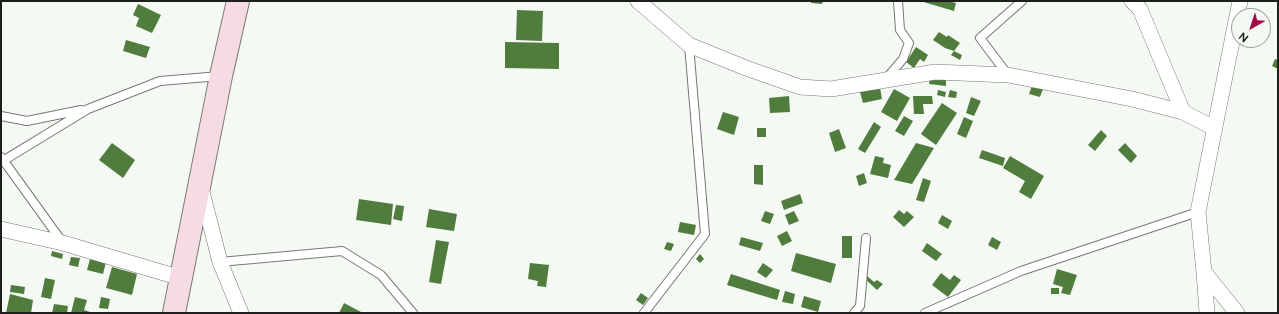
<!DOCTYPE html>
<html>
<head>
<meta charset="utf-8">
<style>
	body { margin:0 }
	#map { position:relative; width:1279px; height:314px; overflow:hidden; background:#f5f9f3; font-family:Figtree,sans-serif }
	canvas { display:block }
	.frame { position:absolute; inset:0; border:2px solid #1d1f1d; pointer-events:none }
	.north { position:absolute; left:1231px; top:8px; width:40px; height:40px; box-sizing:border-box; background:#f5f9f3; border:1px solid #9fa29d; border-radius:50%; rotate:219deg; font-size:11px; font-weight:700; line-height:16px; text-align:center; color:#1d1f1d }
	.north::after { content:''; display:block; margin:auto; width:14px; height:18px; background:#a20a49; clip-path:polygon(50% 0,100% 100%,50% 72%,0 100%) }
</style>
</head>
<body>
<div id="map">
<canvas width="1279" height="314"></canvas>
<div class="frame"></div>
<div class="north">N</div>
</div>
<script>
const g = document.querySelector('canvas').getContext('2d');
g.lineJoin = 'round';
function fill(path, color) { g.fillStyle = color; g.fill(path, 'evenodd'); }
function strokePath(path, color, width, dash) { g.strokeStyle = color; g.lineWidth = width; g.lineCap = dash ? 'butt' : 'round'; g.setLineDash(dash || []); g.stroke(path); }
fill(new Path2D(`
	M811 1H823L822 4 811 3Z
	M920 1H948L956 3 954 11Z
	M138 4 161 15 152 33 136 26 139 18 133 15Z
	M517 10 543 11 542 41 516 40Z
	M939 32 947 37 948 35 960 43 954 51 945 48 933 40Z
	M126 40 150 47 146 58 123 51Z
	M505 42 559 43V69L505 68Z
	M916 47 928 55 924 62 920 59 914 68 906 62Z
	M954 51 962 55 960 60 951 55Z
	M1275 59 1278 60V69L1272 66Z
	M930 77 946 79V86L929 84Z
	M1032 86 1043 89 1040 97 1029 94Z
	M880 87 882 99 863 103 860 92Z
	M894 89 910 98 897 121 881 112Z
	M938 90 946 92 945 97 937 95Z
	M950 90 957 92 956 98 948 97Z
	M789 96 790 112 770 113 769 98Z
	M913 96H932L933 104H923L924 114H914Z
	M971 97 981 101 974 116 966 113Z
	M942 103 957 113 936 145 921 134Z
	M723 112 739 117 734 135 717 129Z
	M904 116 913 121 904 136 895 131Z
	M964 117 973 121 966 138 957 134Z
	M874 122 881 127 865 153 858 149Z
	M757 128H766V137H757Z
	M839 129 846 148 835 152 829 133Z
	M1101 130 1107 136 1095 151 1088 145Z
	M112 143 135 160 123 178 99 160Z
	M916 143 934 148 912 184 894 180Z
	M1125 143 1137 156 1131 163 1118 150Z
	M982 150 1005 158 1003 166 979 158Z
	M875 156 884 158 883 163 891 165 888 178 870 174Z
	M1010 156 1044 176 1031 199 1019 192 1025 181 1003 168Z
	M754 165H763V185L754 184Z
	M864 173 867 183 859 186 856 176Z
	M923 178 931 181 924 202 916 200Z
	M800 194 803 203 784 210 781 201Z
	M359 199 393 204 391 225 356 220Z
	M396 205 404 206 402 221 393 219Z
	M429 209 457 214 454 231 426 227Z
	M899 210 904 214 907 211 914 217 904 227 893 217Z
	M765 211 774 214 770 224 761 221Z
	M794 211 799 221 789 225 785 215Z
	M942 215 952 221 948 229 938 223Z
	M680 222 696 225 694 235 678 232Z
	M787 231 792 241 782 246 777 236Z
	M842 236H852V258H842Z
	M741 237 763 243 760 251 739 245Z
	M992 237 1001 242 997 250 988 245Z
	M436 240 449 242 441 284 429 282Z
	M667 242 674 244 671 251 664 249Z
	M927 243 942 254 936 261 922 251Z
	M52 251 63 254 62 259 51 256Z
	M796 253 836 264 831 283 791 271Z
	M700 254 704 259 700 263 696 259Z
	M71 257 80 258 78 267 69 265Z
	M90 259 106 262 103 274 87 270Z
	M530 263 549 265 546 287 537 286 538 281 528 279Z
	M763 263 773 270 766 278 757 272Z
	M112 267 137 274 132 295 106 288Z
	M1057 269 1077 275 1070 295 1061 293 1063 287 1053 284Z
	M941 273 950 280 954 275 961 280 948 297 932 285Z
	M731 274 780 290 777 300 727 285Z
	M866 275 874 282 877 280 883 284 877 290 864 278Z
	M45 278 55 280 51 299 41 297Z
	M11 285 25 287 24 294 10 292Z
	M1051 288H1059V294H1051Z
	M785 291 795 294 793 304 782 302Z
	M641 293 648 298 643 305 636 300Z
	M10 294 33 300 31 313H6Z
	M804 296 821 301 818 312 801 307Z
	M75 297 87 300 84 310 93 313H71Z
	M101 297 110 299 108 309 99 308Z
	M344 303 363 313H339Z
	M54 304 68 306 67 313H52Z`), '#507c3e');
const lane = new Path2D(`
	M1008 75 980 38 1022 1
	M885 80 903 59 909 43 900 30 898 1
	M1 116 27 121 81 110
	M1 157 63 243
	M1 162 88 109 160 81 220 76
	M220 262 342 251 381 275 413 313
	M644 313 705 234 689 45
	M854 313 860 306 866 238
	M925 313 1021 271 1198 212`);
const street = new Path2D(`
	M638 1 689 45 746 68 800 87 831 89 935 72 1008 75 1132 99 1183 112 1214 128
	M1132 1 1140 9 1183 112
	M201 188 220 262 241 313
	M1 229 63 243 181 278
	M1204 272 1207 313
	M1237 313 1204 272 1198 212 1240 1`);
const secondary = new Path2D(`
	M174 313 221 76 238 1`);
strokePath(lane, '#767974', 10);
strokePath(street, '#767974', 16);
strokePath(secondary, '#767974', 24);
strokePath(lane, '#fff', 8);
strokePath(street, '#fff', 15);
strokePath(secondary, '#f6dce2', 22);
</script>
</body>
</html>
